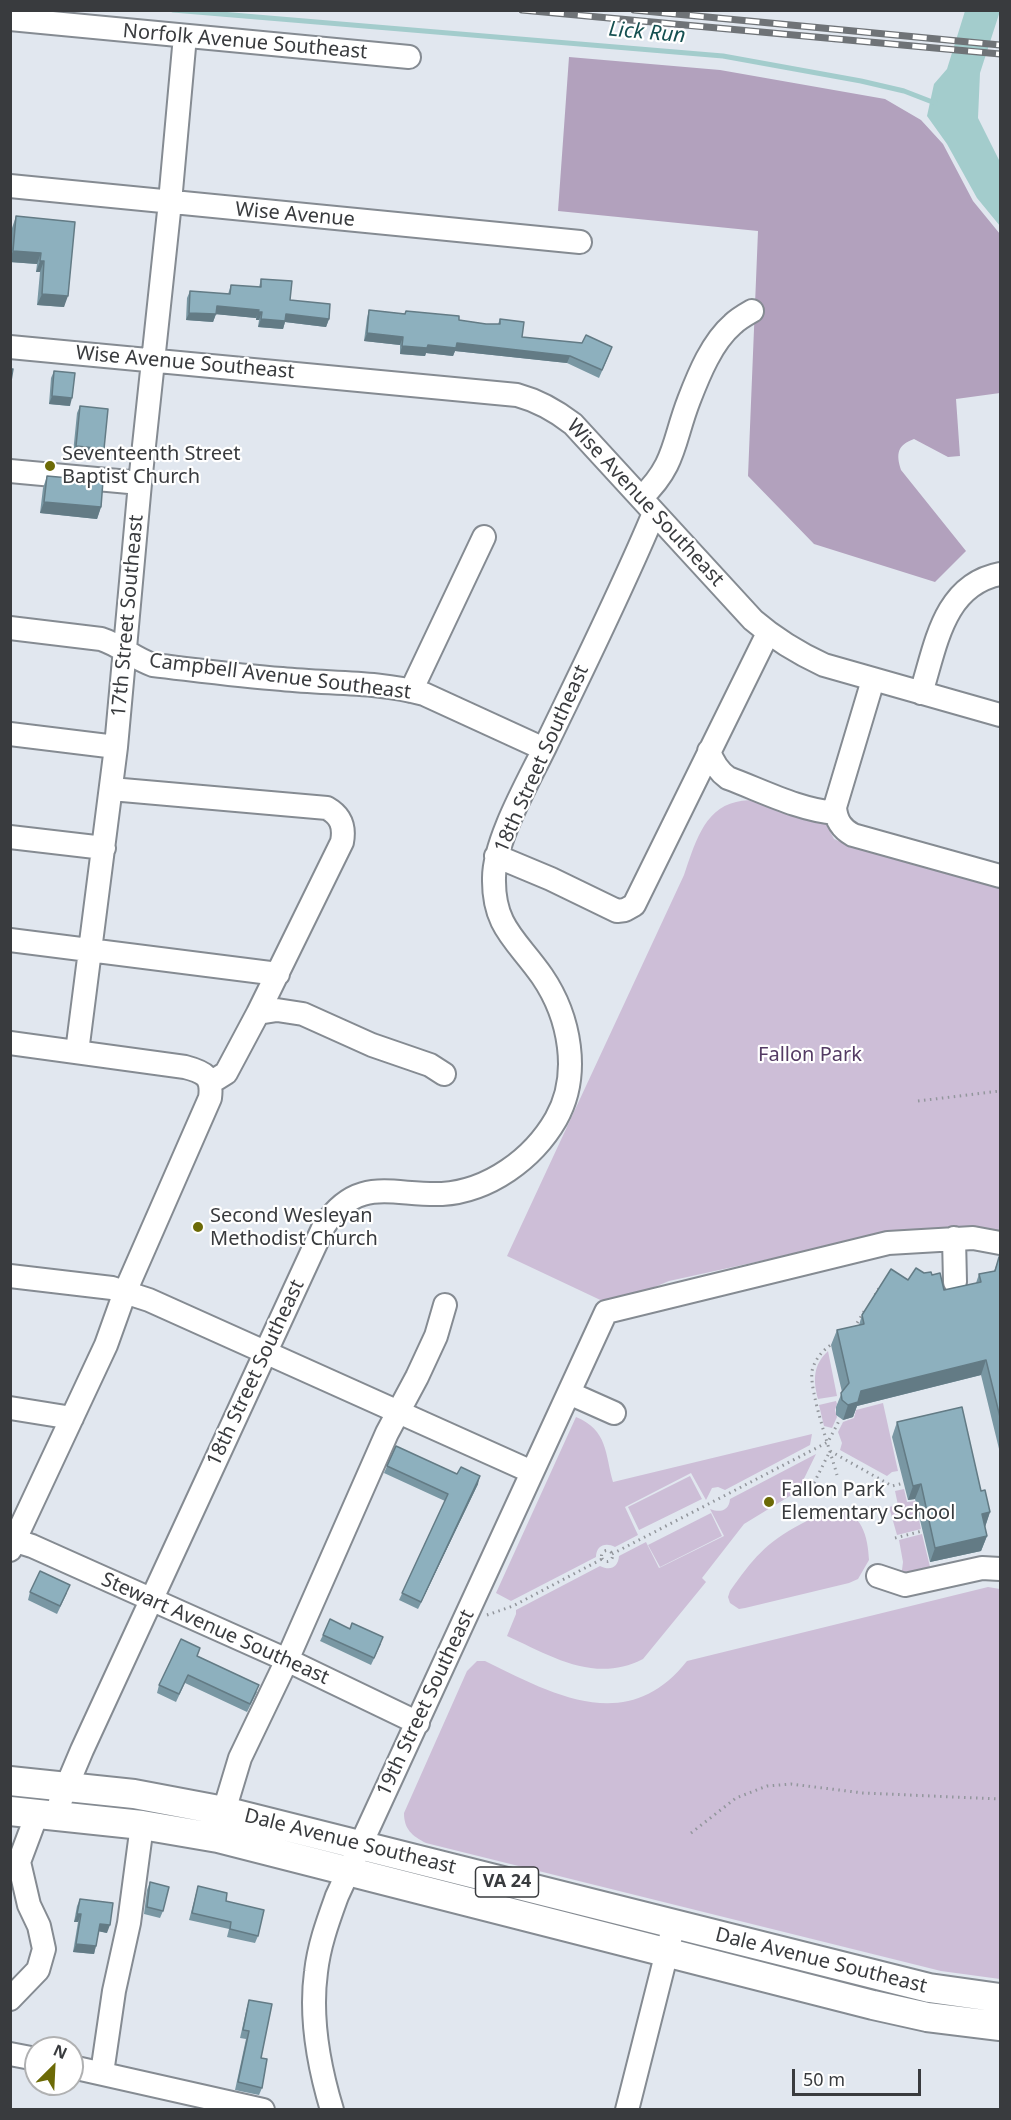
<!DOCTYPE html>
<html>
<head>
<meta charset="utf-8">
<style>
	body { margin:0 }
	#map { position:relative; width:1011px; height:2120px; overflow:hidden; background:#e1e7ef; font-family:"Noto Sans",sans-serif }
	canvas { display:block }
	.frame { position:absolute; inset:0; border:12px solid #393b3e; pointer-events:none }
	.north { position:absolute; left:24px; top:2036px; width:60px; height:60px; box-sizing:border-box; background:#fff; border:2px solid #b0b1b2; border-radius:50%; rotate:24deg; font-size:16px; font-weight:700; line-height:24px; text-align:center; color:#393b3e }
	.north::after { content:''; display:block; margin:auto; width:21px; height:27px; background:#6c6a06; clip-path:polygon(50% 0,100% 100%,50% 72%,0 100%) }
	.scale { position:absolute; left:792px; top:2069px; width:129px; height:27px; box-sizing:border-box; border:3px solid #393b3e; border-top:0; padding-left:8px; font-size:18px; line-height:21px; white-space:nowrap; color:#393b3e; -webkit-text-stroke:4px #fff; paint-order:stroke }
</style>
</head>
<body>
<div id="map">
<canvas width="1011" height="2120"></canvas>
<div class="frame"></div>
<div class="north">N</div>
<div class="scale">50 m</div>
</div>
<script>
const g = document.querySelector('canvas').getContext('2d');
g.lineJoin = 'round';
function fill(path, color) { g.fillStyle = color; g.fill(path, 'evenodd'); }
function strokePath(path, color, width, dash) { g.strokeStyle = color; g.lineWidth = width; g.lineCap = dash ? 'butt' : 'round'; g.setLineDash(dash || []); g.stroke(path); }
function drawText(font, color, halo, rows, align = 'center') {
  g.font = font + ' "Noto Sans",sans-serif'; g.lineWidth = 4.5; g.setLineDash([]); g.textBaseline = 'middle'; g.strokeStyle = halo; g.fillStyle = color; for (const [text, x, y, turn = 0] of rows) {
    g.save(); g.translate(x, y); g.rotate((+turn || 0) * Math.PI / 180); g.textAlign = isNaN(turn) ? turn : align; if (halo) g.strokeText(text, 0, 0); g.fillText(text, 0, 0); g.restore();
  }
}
fill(new Path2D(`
	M760 800 824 820 834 839 846 844 1000 887V1233L893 1232 669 1281 611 1305 507 1256 684 875C694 847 703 809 736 802 744 800 752 800 760 800Z
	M828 1351 837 1396 818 1399C813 1380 813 1365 828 1351Z
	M836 1401 837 1404 835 1410 837 1417 832 1428 824 1426 819 1405Z
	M883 1403 898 1471 892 1472 887 1476 840 1450 842 1443 838 1432 843 1422 854 1418 856 1410Z
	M576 1417C608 1430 605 1454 613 1482L812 1434 810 1445 725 1490 718 1487 712 1488 706 1500 691 1473 625 1507 638 1535 615 1547C606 1542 596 1545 596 1557L511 1601 496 1593Z
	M816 1454 798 1491 744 1524 702 1578 706 1582 643 1659C595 1684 551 1656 507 1636L516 1614V1610L600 1566C610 1571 618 1568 619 1556L646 1542 659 1568 724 1536 710 1509C720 1513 729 1511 730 1499Z
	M690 1476 702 1499 639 1530 628 1507Z
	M904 1489 907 1502 915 1501 921 1529 897 1535 889 1507 898 1505 895 1491Z
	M836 1509C862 1512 868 1537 869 1560L858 1579 849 1583 745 1608 739 1609 730 1603 728 1597 730 1591C753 1559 765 1543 801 1524 813 1518 823 1512 836 1509Z
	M711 1513 722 1536 660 1567 648 1545Z
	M922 1534 931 1571 901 1578 903 1562 899 1540Z
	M988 1587 1000 1589V1979L941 1971 426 1843C412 1836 404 1829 404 1813L467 1671 477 1661H485C554 1695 628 1736 687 1661Z`), '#cdbed7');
fill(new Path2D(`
	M569 57 720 70 885 99 921 120 943 144 973 201 1000 234V393L956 399 960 456 948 457 914 439C897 445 896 454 901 470L966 551 935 582 814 544 748 476 758 231 558 211Z`), '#b2a1bd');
fill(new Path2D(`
	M965 11H1000L980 73 978 118 1000 162V226L977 198 947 144 927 116 934 84 947 69Z`), '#a3cccc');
strokePath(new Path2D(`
	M173 10 723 56 861 81 904 91 935 103`), '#a3cccc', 5);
const minor = new Path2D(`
	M10 19 409 57
	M10 186 580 242
	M10 347 517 395C539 401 555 410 573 424L753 620C775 639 798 653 824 665L1000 715
	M10 471 140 483
	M641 498C676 465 673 441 689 400 699 374 712 342 733 324 738 319 745 315 752 311
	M10 628 101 639C120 645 133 658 153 665 196 670 239 676 282 679 329 684 378 681 424 694L544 749
	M873 680 835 807C836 821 842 829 853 835L1000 876
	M411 691 484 537
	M921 693C936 646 943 585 1000 574
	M10 734 116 747
	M709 751C713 763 718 771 728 778 763 791 799 810 836 813
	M111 789 327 808C341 816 345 826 342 842L258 1013
	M10 837 104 848
	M496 856 551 879 617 911 625 910 634 905 768 633
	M10 940 278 974
	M10 1043 185 1067C204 1072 213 1076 210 1098L125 1292 106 1345 10 1550
	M77 1052 116 747 140 483 170 202 185 36
	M210 1083 226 1073 258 1013 277 1010 303 1014 372 1045 430 1065 444 1074
	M954 1238 955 1282
	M10 1276 112 1288 149 1300 532 1472
	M569 1393 614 1413
	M10 1408 72 1418
	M10 1539 32 1546 287 1660 418 1723
	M878 1576 905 1585 982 1568 1000 1569
	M60 1802 82 1750 324 1226C358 1175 392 1196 442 1194 489 1191 533 1159 556 1119 581 1075 570 1017 542 976 517 940 493 927 494 878 494 841 528 782 545 747 582 670 621 592 654 513
	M224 1811 240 1758 287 1660 387 1433 417 1377 436 1336 445 1305
	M10 1999 38 1970 44 1949 39 1926 29 1905 19 1862 37 1814
	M10 2054 36 2059
	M72 2067 263 2110
	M102 2073 114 1991 129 1923 142 1825
	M332 2110C319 2067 310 2016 316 1972 319 1945 328 1921 337 1896L606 1312 888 1243 973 1238 1000 1243
	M627 2110 674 1924`);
const major = new Path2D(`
	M10 1781 134 1794 224 1811 929 1988 1000 1998
	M10 1811 142 1825 218 1838 873 2005 927 2017 1000 2026`);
strokePath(minor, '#858b92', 26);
strokePath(major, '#858b92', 32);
strokePath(new Path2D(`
	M918 1101 1000 1091
	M875 1295 881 1285
	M854 1328 865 1310
	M835 1342C824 1349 815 1358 812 1371 809 1391 831 1453 837 1475
	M814 1483 830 1451 892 1486 904 1483
	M895 1538 922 1531
	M601.5 1556a5.5 5.5 0 1 1 11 0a5.5 5.5 0 1 1-11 0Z
	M612 1554 828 1442 840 1419
	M487 1615 513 1606 602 1559
	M691 1833 736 1798 767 1786 791 1784 863 1793 1000 1799`), '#92969c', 3, [1.5, 4.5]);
strokePath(minor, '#fff', 22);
strokePath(major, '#fff', 28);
const rail = new Path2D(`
	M522 10 1000 54
	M634 10 1000 45`);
strokePath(rail, '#6f7377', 7);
strokePath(rail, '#fff', 4.5, [14]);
fill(new Path2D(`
	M16 216 75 222 64 307 37 305 40 272H36L37 264 10 262V244L12 228Z
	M261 279 290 300 329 319 326 327 285 322 283 329 258 327 259 320H256V318L216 314 213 322 186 320 187 298 190 291 228 294 231 285 259 287Z
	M369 310 405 314 406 311 459 320 486 324H498L500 319 522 337 609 355 599 378 567 363 455 351 453 356 426 353 425 356 400 354V345L364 341 367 318Z
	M54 371 70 406 49 404 51 378Z
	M80 406 104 449 101 456 73 453 77 413Z
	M47 476 101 507 97 519 40 513 43 488Z
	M1000 1256V1453L981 1375 857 1406 853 1417 843 1420 836 1415V1407L842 1392 831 1345 837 1330 859 1325 862 1315 908 1280 924 1273 932 1275 944 1290 976 1283 979 1274 994 1271Z
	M897 1422 981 1491 990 1512 985 1527 987 1536 981 1551 930 1562 915 1499 908 1500 892 1437Z
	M387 1466 478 1484 418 1609 399 1600 445 1501 384 1473Z
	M30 1592 67 1593 57 1614 28 1600Z
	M323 1635 381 1644 371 1665 320 1641Z
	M198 1656 257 1692 247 1712 185 1683 176 1702 157 1693 159 1685Z
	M150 1882 163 1911 160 1918 144 1914 147 1890Z
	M198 1886 226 1901 258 1936 255 1943 227 1937 229 1929 189 1920Z
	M80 1899 107 1933 99 1931 94 1954 73 1952 78 1922H74L77 1906Z
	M249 2000 261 2058 262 2088 259 2095 235 2090 246 2039 240 2038 247 2007Z`), '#7997a3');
fill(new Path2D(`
	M13 251 41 253 37 264 10 262V257Z
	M40 261H44L40 272H36Z
	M42 294 68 296 64 307 37 305Z
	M217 306 259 310 256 318 214 314Z
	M258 312H262L259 320H256Z
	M189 313 216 314 213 322 186 320Z
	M286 314 329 319 326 327 285 322 283 329 258 327 261 319Z
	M367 333 403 337 400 345 364 341Z
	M457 343 570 356 567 363 455 351 453 356 426 353 425 356 400 354 402 346 428 345Z
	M52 396 72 398 70 406 49 404Z
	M76 446 104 449 101 456 73 453Z
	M44 502 101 507 97 519 40 513Z
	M986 1360 981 1375 857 1406 853 1417 843 1420 848 1405 861 1391Z
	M480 1476 478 1484 418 1609 421 1602Z
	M921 1484 915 1499 908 1500 913 1486Z
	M990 1512 985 1527 982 1514Z
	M987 1536 981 1551 930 1562 935 1548Z
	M77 1914H81L78 1922H74Z
	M100 1924 110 1925 107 1933 97 1931Z
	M76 1944 96 1946 94 1954 73 1952Z`), '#637b85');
const building = new Path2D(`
	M16 216 75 222 68 296 42 294 44 261H40L41 253 13 251Z
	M261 279 292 281 290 300 330 304 329 319 286 314 285 321 261 319 262 312H258L259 310 217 306 216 314 189 313 190 291 230 294 231 285 261 287Z
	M369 310 405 314 406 311 459 316V320L486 324H500V319L524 322 522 337 582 343 586 335 612 347 602 370 570 356 457 343 456 348 428 345 427 348 402 346 403 337 367 333Z
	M10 369H13L10 387Z
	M54 371 75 373 72 398 52 396Z
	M80 406 108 409 104 449 76 446Z
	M47 476 103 481 101 507 44 502Z
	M1000 1256V1417L986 1360 861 1391 858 1402 848 1405 842 1400 841 1393 849 1383 837 1330 864 1324 862 1315 891 1269 908 1280 916 1268 924 1273 931 1272 932 1275 940 1273 944 1290 981 1282 979 1274 995 1271 999 1257Z
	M962 1407 981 1491 985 1490 990 1512 982 1514 987 1536 935 1548 921 1484 913 1486 897 1422Z
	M396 1446 457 1474 461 1467 480 1476 421 1602 402 1593 448 1494 387 1466Z
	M40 1571 70 1585 60 1606 30 1592Z
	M330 1619 350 1629 352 1623 383 1637 374 1658 323 1635Z
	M181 1639 200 1648 197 1656 259 1685 250 1704 188 1675 179 1694 159 1685Z
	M150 1882 169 1887 163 1911 147 1907Z
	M198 1886 227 1893 226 1901 264 1910 258 1936 230 1929 231 1922 192 1913Z
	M80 1899 113 1903 110 1925 100 1924 96 1946 76 1944 81 1914H77Z
	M249 2000 272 2004 261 2058 267 2059 262 2088 238 2082 249 2031 243 2030Z`);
fill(building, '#8db0be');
strokePath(building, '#637b85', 1.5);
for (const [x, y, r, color] of [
	[50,466,6,"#6c6a06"],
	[198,1227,6,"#6c6a06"],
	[769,1502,6,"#6c6a06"]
]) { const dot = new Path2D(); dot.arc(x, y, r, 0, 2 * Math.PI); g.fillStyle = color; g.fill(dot); strokePath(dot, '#fff', 2); }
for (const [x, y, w] of [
	[507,1882,63]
]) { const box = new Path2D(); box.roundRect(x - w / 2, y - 15, w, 30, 4.5); g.fillStyle = '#fff'; g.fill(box); strokePath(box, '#393b3e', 1.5); }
drawText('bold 18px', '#393b3e', null, [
	["VA 24",507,1882]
]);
drawText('20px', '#393b3e', '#fff', [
	["Norfolk Avenue Southeast",245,42,5],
	["Wise Avenue",295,215,5],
	["Wise Avenue Southeast",185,363,5],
	["Wise Avenue Southeast",645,503,47],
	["17th Street Southeast",128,616,-85],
	["Campbell Avenue Southeast",280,677,7],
	["18th Street Southeast",542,759,-66],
	["18th Street Southeast",256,1373,-65],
	["Stewart Avenue Southeast",215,1629,24],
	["19th Street Southeast",426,1703,-65],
	["Dale Avenue Southeast",350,1842,14],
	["Dale Avenue Southeast",821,1961,14]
]);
drawText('20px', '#393b3e', '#fff', [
	["Seventeenth Street",62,454],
	["Baptist Church",62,477],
	["Second Wesleyan",210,1216],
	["Methodist Church",210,1239],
	["Fallon Park",781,1490],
	["Elementary School",781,1513]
], 'left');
drawText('20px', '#543b64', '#fff', [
	["Fallon Park",810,1055]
]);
drawText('italic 21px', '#155051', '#fff', [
	["Lick Run",647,33,5]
]);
</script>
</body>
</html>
